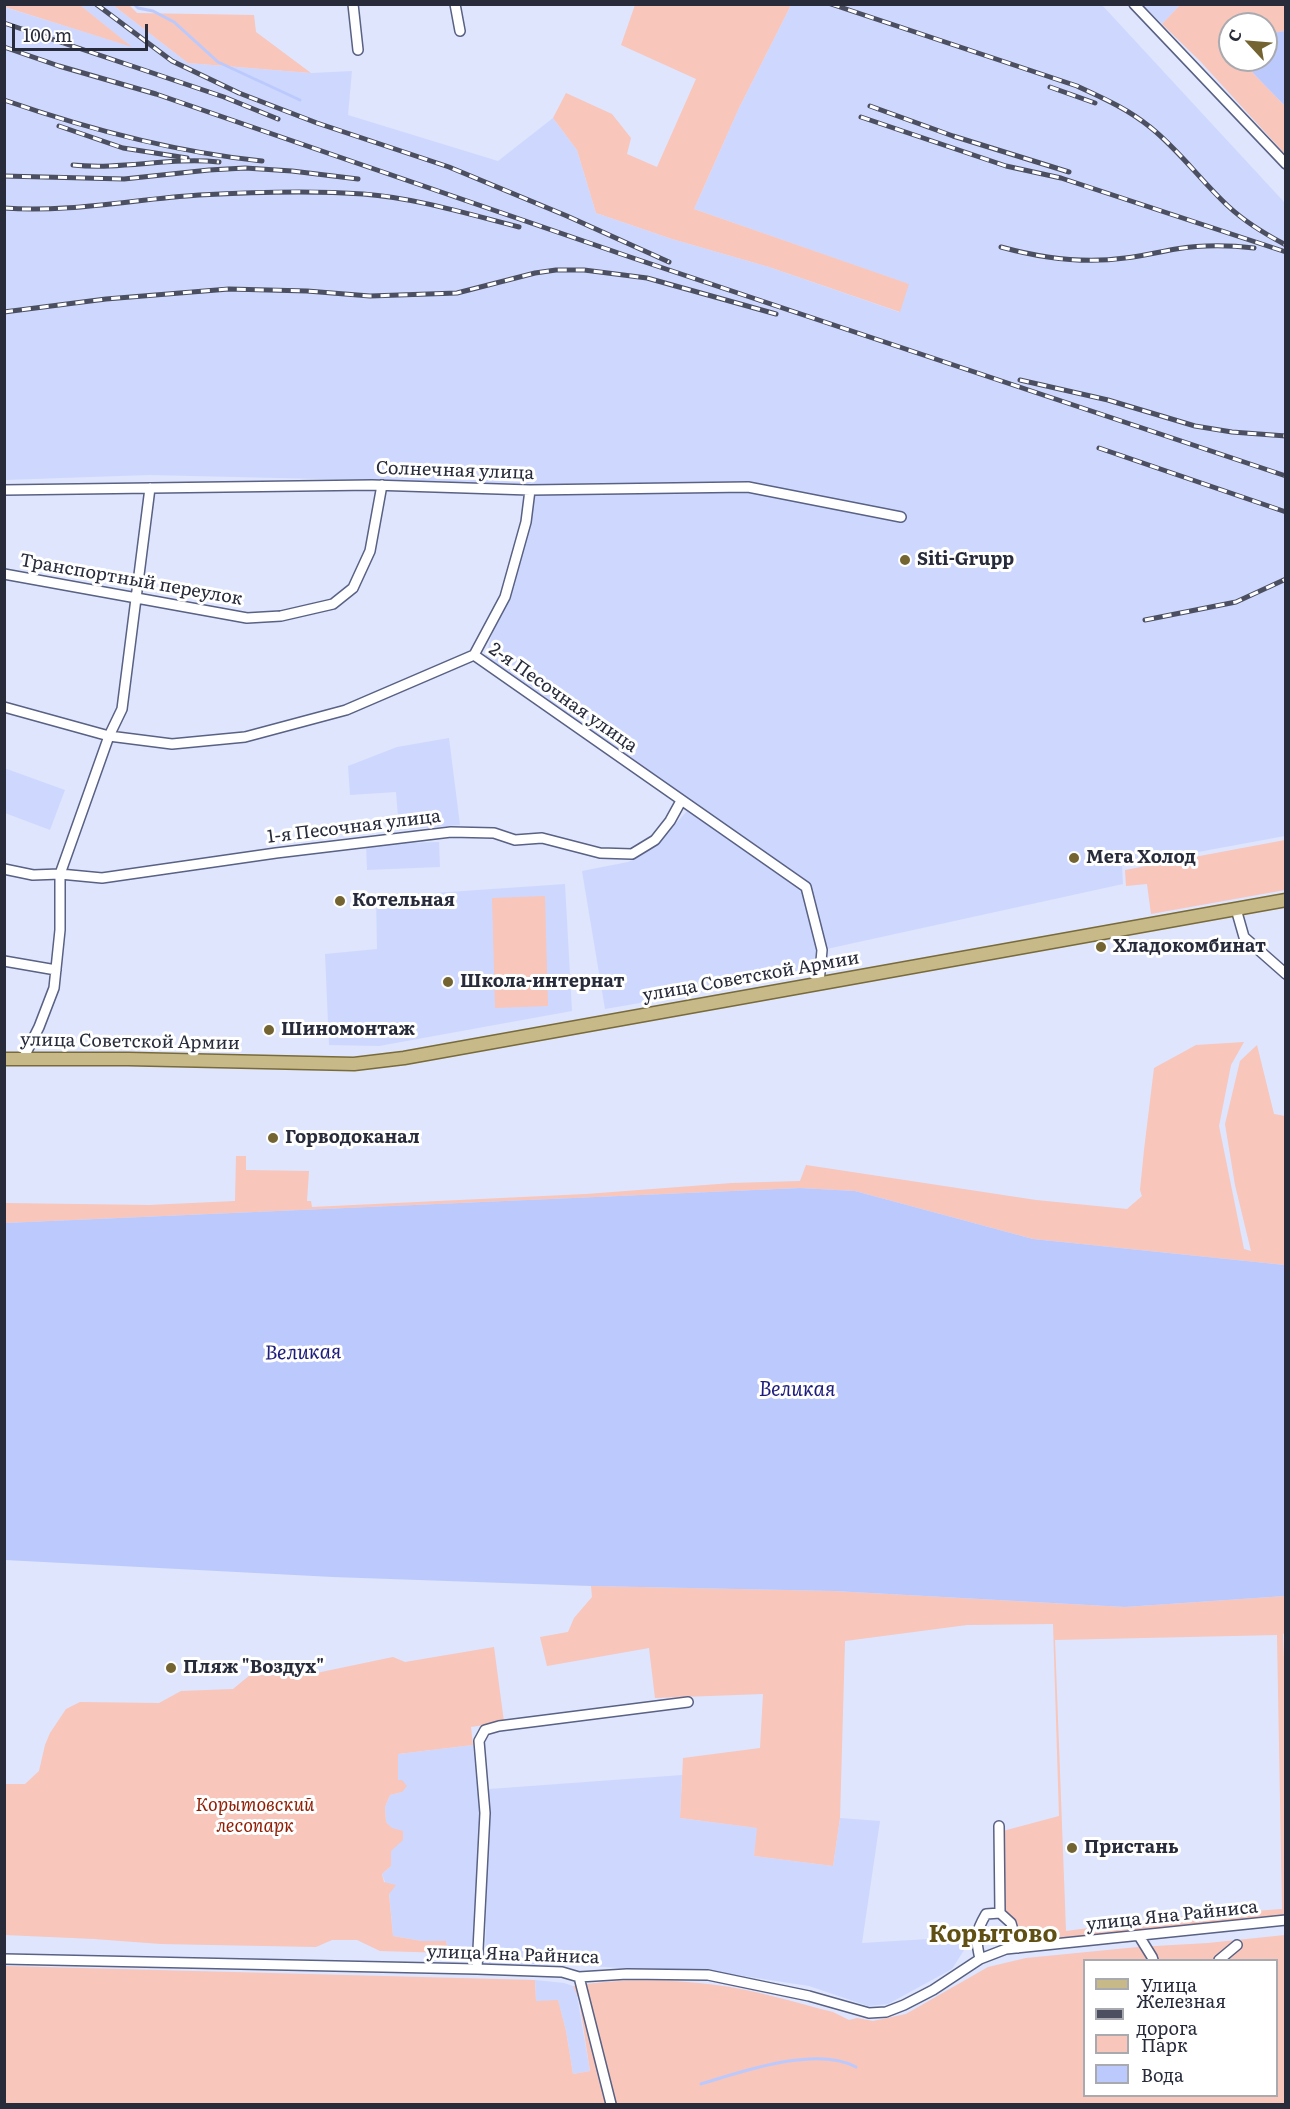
<!DOCTYPE html>
<html>
<head>
<meta charset="utf-8">
<style>
	body { margin:0 }
	#map { position:relative; width:1290px; height:2109px; overflow:hidden; background:#dee5fd; font-family:Literata,serif }
	canvas { display:block }
	.frame { position:absolute; inset:0; border:6px solid #272b3a; pointer-events:none }
	.legend { position:absolute; left:1083px; top:1959px; width:195px; height:138px; box-sizing:border-box; background:#fff; border:2px solid #a9aab0; margin:0; padding:8px 10px; list-style:none; font-size:18px; color:#272b3a }
	.legend li { display:flex; align-items:center; gap:12px; height:30px }
	.legend b { width:30px; border:2px solid #a9aab0 }
	.north { position:absolute; left:1218px; top:12px; width:60px; height:60px; box-sizing:border-box; background:#fff; border:2px solid #a9aab0; border-radius:50%; rotate:296deg; font-size:16px; font-weight:700; line-height:24px; text-align:center; color:#272b3a }
	.north::after { content:''; display:block; margin:auto; width:21px; height:27px; background:#736432; clip-path:polygon(50% 0,100% 100%,50% 72%,0 100%) }
	.scale { position:absolute; left:12px; top:24px; width:136px; height:27px; box-sizing:border-box; border:3px solid #272b3a; border-top:0; padding-left:8px; font-size:18px; line-height:21px; white-space:nowrap; color:#272b3a; -webkit-text-stroke:4px #fff; paint-order:stroke }
</style>
</head>
<body>
<div id="map">
<canvas width="1290" height="2109"></canvas>
<div class="frame"></div>
<ul class="legend">
<li><b style="height:8px;background:#c8ba88"></b>Улица</li>
<li><b style="height:8px;background:#4b4f60"></b>Железная дорога</li>
<li><b style="height:16px;background:#f8c6ba"></b>Парк</li>
<li><b style="height:16px;background:#bcc9fd"></b>Вода</li>
</ul>
<div class="north">С</div>
<div class="scale">100 m</div>
</div>
<script>
const g = document.querySelector('canvas').getContext('2d');
g.lineJoin = 'round';
function fill(path, color) { g.fillStyle = color; g.fill(path, 'evenodd'); }
function strokePath(path, color, width, dash) { g.strokeStyle = color; g.lineWidth = width; g.lineCap = dash ? 'butt' : 'round'; g.setLineDash(dash || []); g.stroke(path); }
function drawText(font, color, halo, rows, align = 'center') {
  g.font = font + ' Literata,serif'; g.lineWidth = 6; g.setLineDash([]); g.textBaseline = 'middle'; g.strokeStyle = halo; g.fillStyle = color; for (const [text, x, y, turn = 0] of rows) {
    g.save(); g.translate(x, y); g.rotate((+turn || 0) * Math.PI / 180); g.textAlign = isNaN(turn) ? turn : align; if (halo) g.strokeText(text, 0, 0); g.fillText(text, 0, 0); g.restore();
  }
}
fill(new Path2D(`
	M80 5H113L188 63 311 73 352 71 348 115 498 161 553 118 577 150 596 213 672 239 769 267 899 312 908 284 694 209 739 108 791 5H1102L1285 203V836L1122 866 1123 884 822 950 820 972 605 1009 582 871 628 862 642 855 668 832 687 811V802L485 659 534 484 149 475 5 480 4 7 130 46Z
	M1143 5H1180L1162 24Z
	M449 738 460 825 399 830 396 792 350 795 348 766 397 747Z
	M4 768 65 790 50 830 5 813Z
	M439 842 440 867 367 870 366 844Z
	M565 884 572 1011 379 1046 329 1045 325 954 377 949 376 897Z
	M473 1745 480 1819 474 1953H449L446 1941H422L393 1936 389 1893 382 1874 391 1866V1828L386 1822 385 1807 390 1795 402 1792 398 1780V1754Z
	M682 1775 680 1818 758 1828 754 1856 833 1866 840 1818 880 1821 862 1943 961 1937 966 1947 952 1969 888 2004 868 2006 809 1986 737 1975 572 1965 485 1964 489 1789Z
	M535 1980 564 1983 573 1986 576 1990 590 2071 573 2074 566 2031 558 2001H536Z`), '#ced8fe');
fill(new Path2D(`
	M5 4 80 5 132 47 5 7Z
	M113 5H129L137 13 254 15 256 32 311 73 188 63Z
	M635 5H791L739 108 694 209 909 284 900 312 769 267 672 239 596 213 577 150 553 118 566 93 612 114 631 138 627 154 657 167 696 79 621 45Z
	M1180 5H1285V31L1266 34V24H1230V60H1249L1253 73 1285 106V154L1200 61 1162 24Z
	M1285 840V890L1151 914 1147 884 1126 886 1125 870Z
	M545 896 548 1006 495 1008 492 898Z
	M1244 1042 1231 1065 1219 1126 1244 1249 1251 1251 1235 1185 1225 1124 1240 1061 1257 1045 1274 1114 1285 1116V1265L1033 1239 855 1191 800 1188 5 1223 4 1203 149 1205 235 1201 236 1156H246V1170L309 1171 307 1201H311L312 1207 586 1194 732 1183 800 1181 806 1165 1036 1200 1127 1209 1142 1196 1140 1190 1144 1150 1154 1068 1196 1045Z
	M591 1586 834 1591 1125 1607 1285 1596V1633L1283 1634 1286 1710 1285 1916 1023 1943 1005 1909 1003 1831 1059 1816 1053 1624 967 1625 845 1641 840 1818 833 1866 754 1856 757 1828 680 1818 683 1758 760 1748 763 1694 655 1698 649 1648 547 1666 540 1637 568 1632 574 1618 592 1597ZM1277 1635 1282 1909 1174 1917 1066 1931 1055 1640Z
	M494 1647 504 1722 471 1727 473 1745 398 1754V1780H402L407 1786 402 1792 390 1795 385 1807 386 1822 392 1828 403 1831V1840L391 1851V1866L382 1874 384 1882 396 1885 389 1894 393 1936 422 1941H446L449 1953 380 1951 357 1940H332L316 1947 161 1944 94 1939 5 1935V1784H25L39 1771 45 1745 50 1733 66 1709 80 1702 159 1703 181 1691 233 1689 250 1675H307L393 1657 405 1662Z
	M1285 1935V2104H5V1966L535 1980 536 2001 558 2000 566 2031 573 2074 590 2071 579 2000 573 1986C619 1978 669 1979 716 1985 753 1989 796 2003 833 2012L849 2020 857 2018 873 2021 906 2014 988 1967 1026 1958 1138 1947 1208 1943ZM1084 1960H1276V2096H1084Z`), '#f8c6ba');
fill(new Path2D(`
	M1285 31H1286L1285 106 1253 73 1249 60H1266V34Z
	M800 1188 855 1191 1033 1239 1285 1265V1596L1125 1607 834 1591 591 1586 333 1577 5 1560V1223Z`), '#bcc9fd');
strokePath(new Path2D(`
	M134 4 138 8 153 11 174 22 218 62 300 100
	M701 2084C741 2072 817 2045 856 2067`), '#bcc9fd', 3);
const minor = new Path2D(`
	M353 4 358 50
	M455 4 460 31
	M1134 4 1286 164
	M4 490 372 485 530 490 748 487 901 517
	M4 574 247 618 281 616 333 604 353 588 370 551 382 485
	M474 655 806 887 822 950 819 983
	M474 655 505 597 526 522 530 490
	M4 707 109 736 172 744 245 737 346 710 474 655
	M4 869 33 875 60 874 102 878 276 853 451 832 494 833 515 840 542 838 600 853 632 854 655 840 670 821 681 801
	M1236 909 1244 937 1286 974
	M4 961 56 970
	M23 1059 39 1027 54 988 60 930V874L109 736 122 709 150 488
	M999 1826 1000 1913
	M1139 1936 1152 1957 1153 1960
	M4 1959 477 1969 562 1972 579 1977 627 1974 708 1975 809 1996 869 2013 886 2012 904 2005 933 1990 980 1959 1006 1949 1286 1920
	M980 1959C975 1937 975 1933 986 1914L1000 1913 1011 1923 1018 1948
	M1219 1960 1237 1945
	M477 1969 485 1813 479 1741 485 1730 499 1726 688 1702
	M579 1977 611 2104`);
const major = new Path2D(`
	M4 1059H128L354 1064 404 1058 1286 900`);
strokePath(minor, '#596184', 12);
strokePath(major, '#786a39', 15);
strokePath(minor, '#fff', 9);
strokePath(major, '#c8ba88', 12);
const rail = new Path2D(`
	M96 4 172 61 239 93 317 123 449 167 567 216 669 262
	M831 4 1077 86C1103 98 1128 109 1150 127 1179 150 1201 181 1228 206 1245 222 1265 234 1286 245
	M4 23 224 97 278 119
	M4 47 59 66 156 94 630 257 1286 476
	M1050 87 1095 103
	M4 100C88 129 174 152 262 161
	M870 106 953 136 1069 172
	M861 117 1006 166 1061 178 1286 252
	M59 126 123 148 187 158
	M73 165C122 170 170 157 219 162
	M4 176 124 179 209 170 245 168 292 171 358 179
	M4 208C69 213 135 199 199 195 253 192 309 190 363 194 416 198 468 214 519 227
	M1001 247C1041 258 1083 264 1125 258 1142 256 1159 252 1176 249 1201 245 1228 245 1254 248
	M4 312 106 299 229 289 307 291 370 296 457 293 535 273 556 270H584L647 278 776 314
	M1020 380 1108 400 1195 426 1232 432 1286 436
	M1099 448 1286 512
	M1145 620 1236 602 1286 579`);
strokePath(rail, '#4b4f60', 5);
strokePath(rail, '#fff', 3, [9]);
for (const [x, y, r, color] of [
	[905,560,6,"#736432"],
	[1074,858,6,"#736432"],
	[340,901,6,"#736432"],
	[1101,947,6,"#736432"],
	[448,982,6,"#736432"],
	[269,1030,6,"#736432"],
	[273,1138,6,"#736432"],
	[171,1668,6,"#736432"],
	[1072,1848,6,"#736432"]
]) { const dot = new Path2D(); dot.arc(x, y, r, 0, 2 * Math.PI); g.fillStyle = color; g.fill(dot); strokePath(dot, '#fff', 2); }
drawText('18px', '#272b3a', '#fff', [
	["Солнечная улица",455,471,2],
	["Транспортный переулок",131,580,10],
	["2-я Песочная улица",563,698,35],
	["1-я Песочная улица",354,827,-7],
	["улица Советской Армии",751,977,-10],
	["улица Советской Армии",130,1042,1],
	["улица Яна Райниса",1172,1916,-6],
	["улица Яна Райниса",513,1955,2]
]);
drawText('bold 18px', '#272b3a', '#fff', [
	["Siti-Grupp",917,560],
	["Мега Холод",1086,858],
	["Котельная",352,901],
	["Хладокомбинат",1113,947],
	["Школа-интернат",460,982],
	["Шиномонтаж",281,1030],
	["Горводоканал",285,1138],
	["Пляж \"Воздух\"",183,1668],
	["Пристань",1084,1848]
], 'left');
drawText('italic 18px', '#901d03', '#fff', [
	["Корытовский",255,1806],
	["лесопарк",255,1827]
]);
drawText('italic 20px', '#1e1d7c', '#fff', [
	["Великая",303,1353,-1],
	["Великая",797,1390]
]);
drawText('bold 24px', '#615013', '#fff', [
	["Корытово",993,1935]
]);
</script>
</body>
</html>
